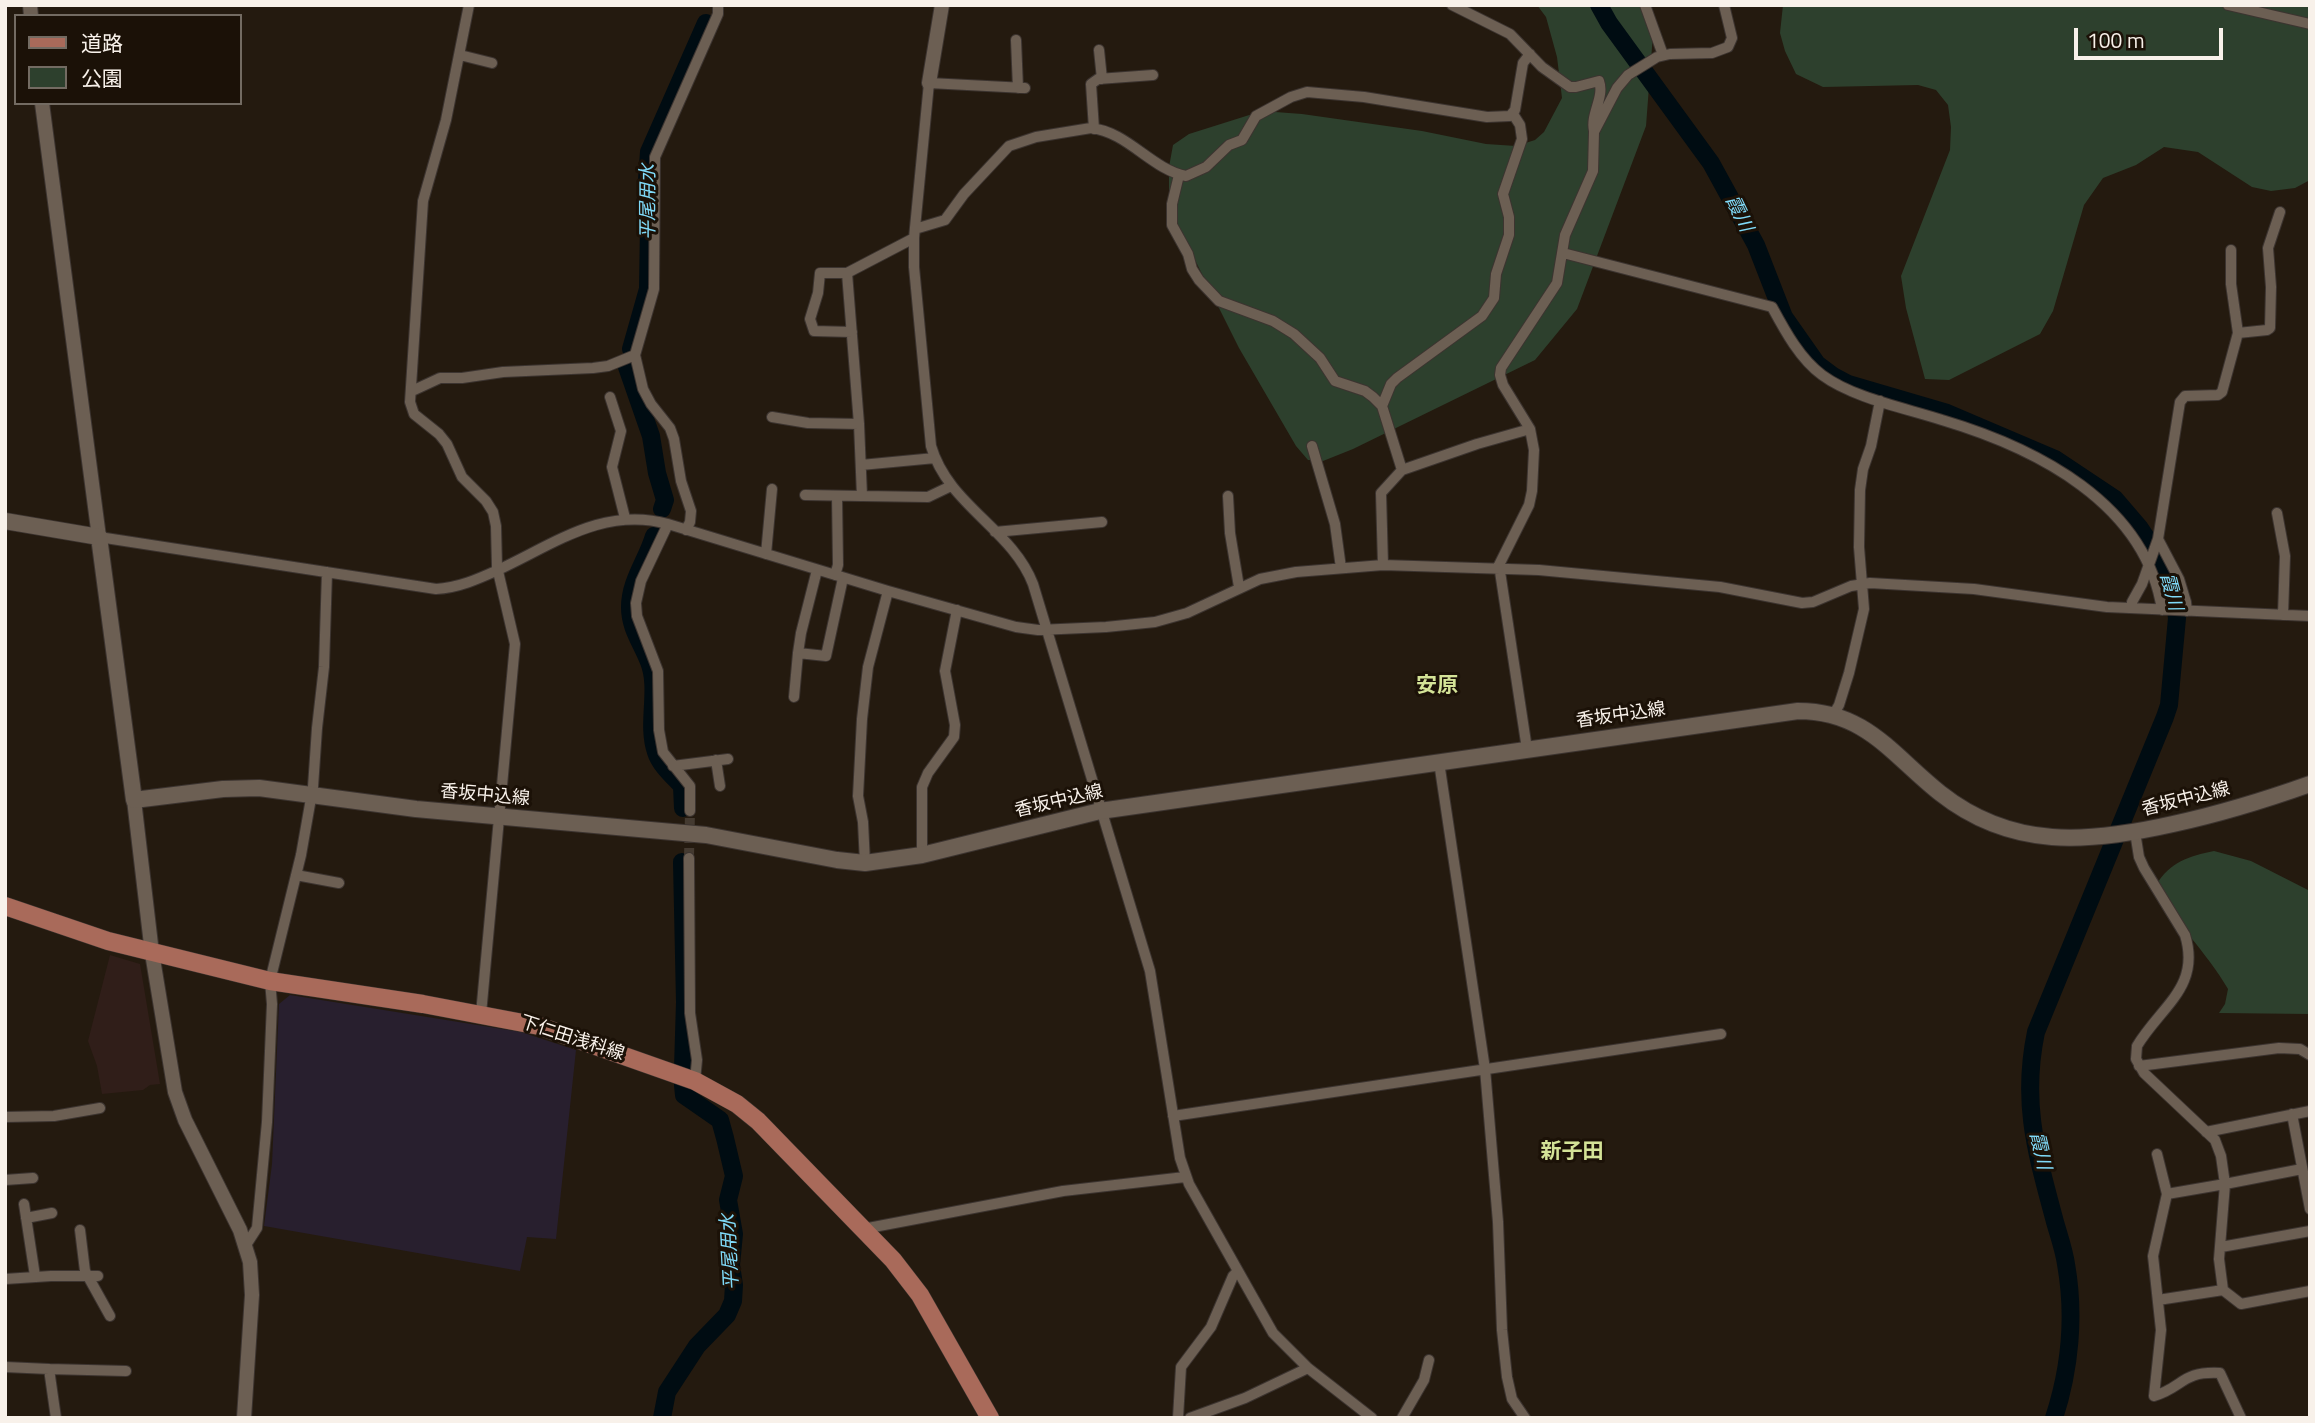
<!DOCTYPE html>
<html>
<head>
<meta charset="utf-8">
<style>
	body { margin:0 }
	#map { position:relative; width:2315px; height:1423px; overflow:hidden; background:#241a0f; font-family:"Titillium Web","Noto Sans JP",sans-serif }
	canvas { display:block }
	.frame { position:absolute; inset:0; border:7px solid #f8f1ea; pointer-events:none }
	.legend { position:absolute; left:14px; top:14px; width:228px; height:91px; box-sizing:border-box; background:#1b1107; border:2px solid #736b62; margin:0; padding:9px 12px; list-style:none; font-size:21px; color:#f8f1ea }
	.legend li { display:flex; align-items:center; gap:14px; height:35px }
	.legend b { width:35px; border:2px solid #736b62 }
	.scale { position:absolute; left:2074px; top:28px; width:149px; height:32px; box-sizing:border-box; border:4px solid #f8f1ea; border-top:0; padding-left:9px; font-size:21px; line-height:24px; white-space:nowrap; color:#f8f1ea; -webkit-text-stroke:5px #1b1107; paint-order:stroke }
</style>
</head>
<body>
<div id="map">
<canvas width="2315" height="1423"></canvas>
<div class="frame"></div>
<ul class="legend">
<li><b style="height:9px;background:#a96a5a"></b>道路</li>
<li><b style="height:19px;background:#2d402d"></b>公園</li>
</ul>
<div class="scale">100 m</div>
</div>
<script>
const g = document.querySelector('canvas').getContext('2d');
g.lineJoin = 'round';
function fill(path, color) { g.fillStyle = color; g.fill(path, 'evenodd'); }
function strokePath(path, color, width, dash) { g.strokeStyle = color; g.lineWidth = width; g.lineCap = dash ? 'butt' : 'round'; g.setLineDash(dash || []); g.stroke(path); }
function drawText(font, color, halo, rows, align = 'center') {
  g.font = font + ' "Titillium Web","Noto Sans JP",sans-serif'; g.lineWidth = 6; g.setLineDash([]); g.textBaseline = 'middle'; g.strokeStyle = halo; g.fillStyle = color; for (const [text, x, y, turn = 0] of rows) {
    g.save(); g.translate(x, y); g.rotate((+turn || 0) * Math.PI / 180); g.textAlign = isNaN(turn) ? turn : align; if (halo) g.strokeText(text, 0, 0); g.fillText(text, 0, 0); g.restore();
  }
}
fill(new Path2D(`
	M110 955 140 964 160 1084 150 1085 143 1090 102 1094 97 1066 88 1041Z`), '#301e19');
fill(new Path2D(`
	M290 995 521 1032 576 1050 556 1239 527 1237 520 1271 264 1226 272 1164 279 1004Z`), '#281f2e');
fill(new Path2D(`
	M1537 5H1651L1653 34 1646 126 1577 309 1535 360 1353 449 1323 461 1308 460 1296 446 1239 348 1177 224 1169 191V167L1173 145 1189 134 1262 111 1302 114 1422 131 1486 144 1516 146 1535 140 1544 132 1562 98 1557 57 1546 17Z
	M1783 5H2310V180L2295 188 2271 191 2252 187 2198 152 2164 147 2136 165 2103 178 2084 205 2053 311 2040 334 1949 380 1925 379 1906 308 1901 276 1950 150 1951 127 1948 105 1936 90 1918 85 1823 87 1796 74 1785 51 1780 33Z
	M2214 851 2251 861 2310 891V1014L2219 1013 2225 1004 2228 989C2207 952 2174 923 2156 885 2170 862 2189 856 2214 851Z`), '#2d402d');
strokePath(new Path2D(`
	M1599 5 1609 23 1711 163 1756 245 1784 317 1817 364 1833 376 1848 384 1947 413 2055 459 2115 499 2139 527 2161 560 2174 595 2177 618 2169 705 2165 717 2036 1032C2021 1104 2037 1154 2055 1222 2059 1236 2064 1250 2066 1264 2075 1315 2070 1369 2054 1418
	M631 349 648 289 649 225 646 194 649 152 706 23
	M627 367 651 436 657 473 665 500 662 509
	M654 536C647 560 630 581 630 607 630 629 642 643 649 662 660 690 646 723 656 752 660 765 673 776 682 786L683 808
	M682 862 685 1002 683 1068
	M662 1418 667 1392 697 1346 727 1315 733 1301 734 1285 731 1265 734 1234 728 1200 734 1176 725 1138 720 1120 684 1095 683 1085`), '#000c12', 18);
strokePath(new Path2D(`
	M689 858 690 811`), '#443a30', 10, [10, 5]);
const minor = new Path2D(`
	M469 5 446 120 423 201 410 402 414 414 439 434 447 444 462 477 486 501 493 512 496 526 497 567 515 644 481 1014
	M1452 5 1510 34 1542 67 1570 87H1576L1599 81C1605 97 1590 114 1594 131
	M1645 5 1663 55
	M2228 5 2310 24
	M1016 40 1018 88
	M1099 50 1102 79
	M460 55 492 63
	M1025 88 929 83 914 238V267L931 446C948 505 1012 529 1033 584L1150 971 1180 1158 1189 1184 1273 1333 1308 1368 1372 1418
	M1094 129 1091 84 1098 79 1153 75
	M1179 175 1172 204V225L1188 254 1192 269 1199 280 1219 301 1273 321 1294 334 1320 358 1335 381 1365 391 1373 397 1382 406 1402 470
	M915 229 945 220 964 194 1009 146 1036 137 1091 128C1128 132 1151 169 1186 176L1206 167 1229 145 1242 140 1256 116 1291 97 1307 92 1364 97 1487 117 1510 116 1515 110 1523 63 1530 54
	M1563 253 1772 307C1785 331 1800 359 1822 375 1853 398 1905 408 1942 420 2036 448 2146 503 2162 610
	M847 273H820L818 293 810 319 814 331 852 332
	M2238 333 2267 330 2270 328 2271 287 2268 248 2280 212
	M412 391 440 378H462L503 372 593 368 608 366 635 355
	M610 397 621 431 612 467 625 518
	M1382 406 1391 384 1397 378 1482 316 1494 298 1496 274 1509 235V217L1503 194 1522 139 1520 125 1513 114
	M772 417 808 423 859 424
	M1312 446 1335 524 1341 568
	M861 465 935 458
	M805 495 862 496 859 424 847 273 914 238
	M862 496 928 497 951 486
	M1228 496 1230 533 1239 587
	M2277 513 2285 556 2283 615
	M668 524 641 581 636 603 637 616 658 671 659 730 663 752 690 786V811
	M686 530 690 522 691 511 681 481 674 439 670 428 651 404 643 389 635 355 654 289 655 157 718 14V5
	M995 532 1102 522
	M99 537 436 589C458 588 478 579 498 570 554 544 604 506 668 524L888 591 1016 627 1038 630 1106 627 1155 622 1187 613 1260 579 1296 572 1383 565 1539 570 1720 587 1802 603 1813 602 1851 586 1870 583 1974 589 2107 607 2310 616
	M766 554 772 489
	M1383 565 1381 493 1402 470 1477 444 1530 429
	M835 575 838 565 837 496
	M2132 602 2142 584 2158 539
	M2187 611 2186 602 2179 579 2158 539 2180 402 2185 396 2218 395 2222 392 2238 333 2231 284V250
	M798 653 801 633 817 570
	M794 697 798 653 826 656 843 578
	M1833 715 1839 705 1849 673 1864 609 1859 547 1860 490 1863 469 1871 446 1880 401
	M1527 749 1499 565 1529 505 1532 491 1534 450 1530 429 1503 385 1500 375 1501 368 1557 283 1565 235 1593 171 1594 132 1617 88 1628 75 1657 57 1670 54 1712 53 1728 47 1732 38 1724 5
	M716 760 720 786
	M1439 762 1485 1069 1498 1222 1502 1330 1507 1377 1512 1399 1525 1418
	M673 766 728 759
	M2135 832 2139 857 2144 868 2185 935C2201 987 2161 1006 2137 1046L2136 1059 2144 1073 2215 1140 2221 1156 2225 1184 2167 1194 2153 1256 2161 1330 2154 1396C2184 1387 2181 1371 2220 1373L2241 1418
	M922 855V787L928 773 954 737 955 725 945 671 957 610
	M689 858 690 1013 697 1060 695 1081
	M865 863 863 822 858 796 862 719 868 667 888 591
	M296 875 339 883
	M2139 1066 2279 1048 2300 1049 2310 1055
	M2292 1114 2310 1209
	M1173 1116 1721 1034
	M5 1117 54 1116 100 1108
	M2206 1132 2310 1111
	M2157 1154 2167 1194
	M2302 1169 2225 1184 2219 1259 2223 1290 2241 1304 2310 1291
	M5 1180 33 1178
	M24 1204 35 1276
	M26 1218 52 1213
	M863 1229 1063 1191 1185 1177
	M80 1230 85 1271 110 1316
	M246 1245 257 1228 267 1122 272 1004 270 981 301 855 313 787 317 728 324 667 327 572
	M2221 1247 2310 1231
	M5 1279 51 1276H98
	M2158 1300 2223 1290
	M5 1367 49 1369 56 1418
	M49 1369 126 1371
	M1178 1418 1181 1367 1211 1327 1233 1276 1237 1272
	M1190 1418 1245 1398 1308 1368
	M1402 1418 1424 1380 1429 1360`);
const tertiary = new Path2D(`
	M30 5 31 16
	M929 83 942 5
	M42 103 99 537
	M134 800 152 953 175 1092 185 1120 240 1230 250 1262 252 1295 244 1418`);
const secondary = new Path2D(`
	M5 521 99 537 134 800 223 789 259 788 416 809 706 835 837 860 865 863 922 855 1100 811 1798 711C1866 711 1892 755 1940 793 2012 850 2089 843 2173 824 2219 814 2265 800 2310 784`);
const primary = new Path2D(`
	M5 906 108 941 270 981 423 1004 539 1026 695 1081 737 1104 758 1121 893 1260 920 1295 990 1418`);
strokePath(minor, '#3c3430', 12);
strokePath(tertiary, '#3c3430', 16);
strokePath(secondary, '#3c3430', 18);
strokePath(primary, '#3c3430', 19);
strokePath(minor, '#6c5f53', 10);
strokePath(tertiary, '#6c5f53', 14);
strokePath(secondary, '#6c5f53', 16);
strokePath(primary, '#a96a5a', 18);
drawText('18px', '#f8f1ea', '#1b1107', [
	["香坂中込線",1621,716,-8],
	["香坂中込線",485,796,5],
	["香坂中込線",2186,800,-14],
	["香坂中込線",1059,802,-13],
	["下仁田浅科線",572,1039,18]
]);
drawText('italic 19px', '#7fd9f7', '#1b1107', [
	["平尾用水",649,202,-90],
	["霞川",1738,214,64],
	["霞川",2170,592,75],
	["霞川",2039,1151,77],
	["平尾用水",731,1252,-93]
]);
drawText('bold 21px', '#d4e397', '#1b1107', [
	["安原",1437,687],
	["新子田",1572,1153]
]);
</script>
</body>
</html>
